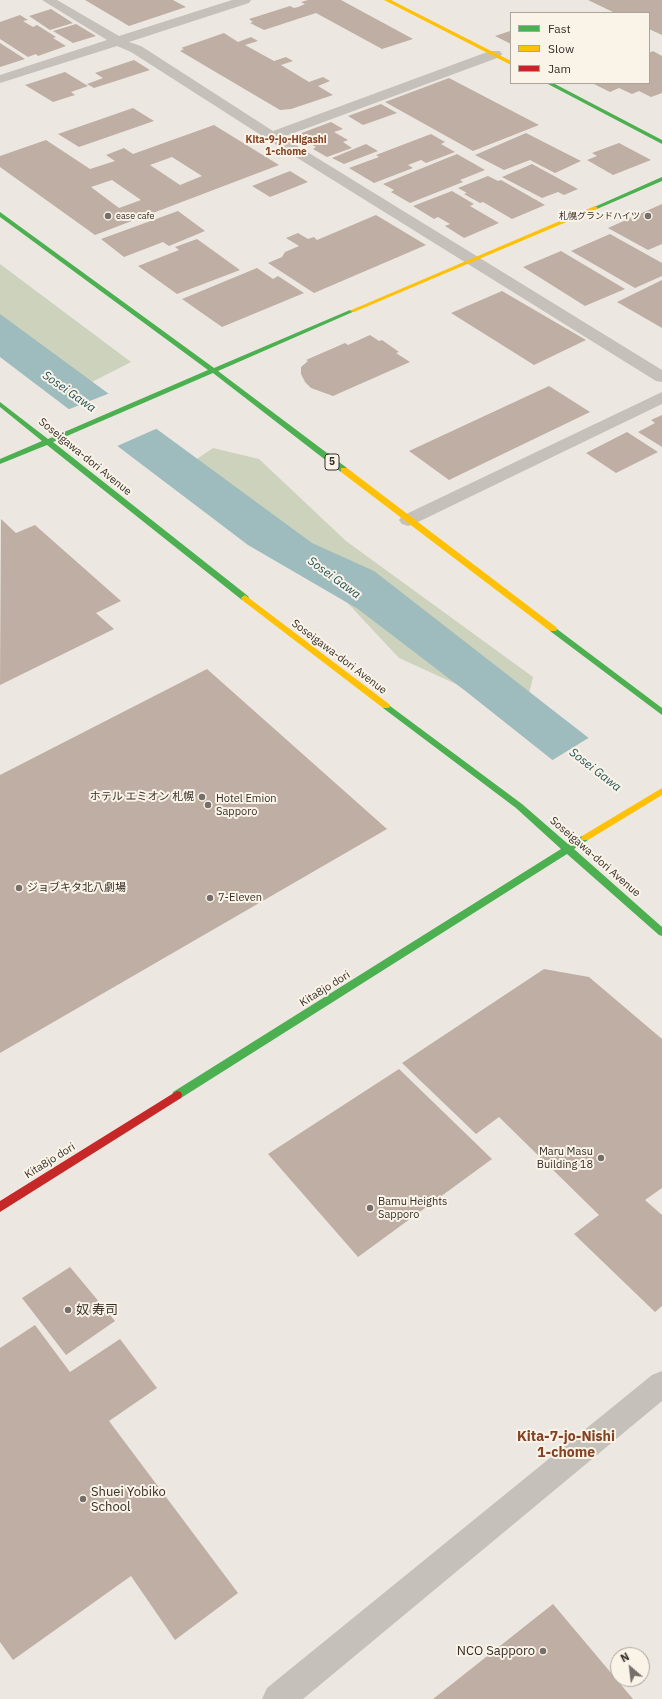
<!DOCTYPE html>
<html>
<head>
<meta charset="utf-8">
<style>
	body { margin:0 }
	#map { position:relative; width:662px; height:1699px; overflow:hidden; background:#ece8e1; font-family:"IBM Plex Sans",sans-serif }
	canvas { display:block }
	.legend { position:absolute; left:510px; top:12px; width:140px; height:72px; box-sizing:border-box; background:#f9f3e8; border:1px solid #aba49b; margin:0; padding:5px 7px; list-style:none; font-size:12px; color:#362e28 }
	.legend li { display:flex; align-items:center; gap:8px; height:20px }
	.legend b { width:20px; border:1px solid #aba49b }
	.north { position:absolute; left:610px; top:1647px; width:40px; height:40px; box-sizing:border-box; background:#f9f3e8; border:1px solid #aba49b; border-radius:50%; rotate:332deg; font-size:11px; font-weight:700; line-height:16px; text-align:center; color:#362e28 }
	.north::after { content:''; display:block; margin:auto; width:14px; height:18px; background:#766f69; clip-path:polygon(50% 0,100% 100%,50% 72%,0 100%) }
</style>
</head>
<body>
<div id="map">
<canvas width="662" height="1699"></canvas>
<ul class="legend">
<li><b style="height:5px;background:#4caf50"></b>Fast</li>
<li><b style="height:5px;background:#ffc107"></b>Slow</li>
<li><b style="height:5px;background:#c62828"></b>Jam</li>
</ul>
<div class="north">N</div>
</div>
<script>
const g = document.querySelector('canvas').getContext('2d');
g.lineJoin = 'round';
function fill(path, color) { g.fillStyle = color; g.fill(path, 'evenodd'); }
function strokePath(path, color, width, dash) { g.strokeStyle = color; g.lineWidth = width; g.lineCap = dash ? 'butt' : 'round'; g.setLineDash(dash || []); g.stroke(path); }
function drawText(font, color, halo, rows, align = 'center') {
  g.font = font + ' "IBM Plex Sans","Noto Sans JP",sans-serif'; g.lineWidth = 4; g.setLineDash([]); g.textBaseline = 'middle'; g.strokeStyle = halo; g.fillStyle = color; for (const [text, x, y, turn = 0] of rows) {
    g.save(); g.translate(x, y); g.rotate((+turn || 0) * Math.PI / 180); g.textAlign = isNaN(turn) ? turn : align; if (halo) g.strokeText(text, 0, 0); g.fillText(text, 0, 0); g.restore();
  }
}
fill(new Path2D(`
	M0 264 131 362 92 382 0 346Z
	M213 448 259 459 346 541 533 677 524 715 399 658 341 596 185 467Z`), '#ccd2bb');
fill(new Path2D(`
	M0 314 312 543 374 571 662 795V847L468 693 358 609 248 545 0 357Z`), '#9ebbbd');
fill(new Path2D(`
	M110 393 137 412 158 428 115 447 67 410Z
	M590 737 662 793V849L551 761Z`), '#ece8e1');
fill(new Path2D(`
	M85 0H173L186 7 129 26Z
	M308 0H341L413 39 382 49 316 13 264 30 250 23 253 22 249 19 290 6 294 8 298 7 305 4 301 2Z
	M588 0H662V35L649 29V13H615Z
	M51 9 73 23 50 30 29 16Z
	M20 15 28 20 23 21 33 27 37 25 56 37 53 38 66 46 38 56 36 54 28 57 0 39V22Z
	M76 24 96 36 73 43 53 31Z
	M510 31 511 44 495 36Z
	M224 33 238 42 251 37 258 41 245 45 274 61 286 57 293 61 281 65 309 82 323 77 330 81 318 86 333 95 291 109 280 110 180 51 184 49 181 48Z
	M0 43 25 59 0 67Z
	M653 51 662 56V93L651 97 639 91 632 94 619 88 610 92 592 83H649V53Z
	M134 60 150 70 94 88 87 84 103 78 95 73Z
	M65 72 88 86 71 92 75 95 53 102 25 85Z
	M449 78 539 125 473 151 385 102Z
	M381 104 397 113 363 125 348 116Z
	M133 108 154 121 79 147 58 134Z
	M331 122 343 129 334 132 348 140 343 142 352 148 327 157 313 149 316 147 296 135Z
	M214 125 279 165 95 235 0 167V156L46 140 90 169 115 161 106 155 124 148 133 154ZM172 157 202 176 180 185 150 165ZM112 180 141 200 119 208 91 187Z
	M526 133 581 161 555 173 530 160 504 170 475 155Z
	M431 134 445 142 441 144 455 152 426 163 421 160 408 165 413 168 374 183 349 168 379 157 376 155Z
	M619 143 651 160 613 175 587 160 597 156 592 153Z
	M366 144 378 151 344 164 332 158Z
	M457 154 485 170 460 180 463 182 410 203 391 192 394 190 383 184Z
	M532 164 578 189 564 195 558 192 542 198 502 177Z
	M290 171 308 182 270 197 252 186Z
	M488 176 498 181 501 180 545 205 512 219 483 202 480 203 464 194 467 193 458 188Z
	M452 191 474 204 470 206 499 223 464 238 445 226 450 224 438 217 434 219 413 206Z
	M662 204V244L648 250 608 228Z
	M178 211 205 231 169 246 163 242 124 257 101 239Z
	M376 215 426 245 314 293 268 263 282 257 285 252 299 246 286 238 298 233 308 239 314 237 317 240Z
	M610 234 662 263V276L635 288 571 251Z
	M197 239 240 270 177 294 138 266 179 250 175 247Z
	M561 251 625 289 585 306 523 267Z
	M257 268 273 279 278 276 304 293 222 327 182 299Z
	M662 280V328L617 302Z
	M502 291 586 340 534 365 451 313Z
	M370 335 379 341 382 340 399 352 396 353 410 362 333 396 311 388 305 382 301 374V367L308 361 306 360 345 343 348 345Z
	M549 386 590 412 449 480 409 451Z
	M662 415V447L638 432 655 423 651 420Z
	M627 432 658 452 616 473 586 453Z
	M1 519 16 533 35 525 121 601 96 613 114 629 0 685Z
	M207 669 387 829 0 1053V775Z
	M544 969 589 977 662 1039V1188L645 1200 662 1215V1306L655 1312 574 1234 599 1215 499 1117 476 1134 402 1063Z
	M399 1069 492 1159 358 1257 268 1154Z
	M70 1267 115 1321 66 1355 22 1298Z
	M35 1325 70 1372 120 1339 157 1388 109 1421 238 1593 175 1640 131 1576 13 1660 0 1642V1348Z
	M553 1604 633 1699H433Z`), '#bfaea3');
fill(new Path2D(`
	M42 0H57L119 36 232 0H251L249 3 129 42 141 46 273 131 490 51H500L502 54 500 57 283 137 662 370V382L656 381 267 139 131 52 117 46 0 83V75L107 40Z
	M662 392V404L414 524 408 526 402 524 399 520 402 516Z
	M662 1371V1401L303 1699H262L267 1688 652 1375Z`), '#c5c0ba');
fill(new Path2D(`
	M546 83H553L662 140V144Z
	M662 177V181L597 209 592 208Z
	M0 212 214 368 350 310 355 311 218 371 347 468V472H341L213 373 53 442 248 596 249 598 248 600H242L47 445 0 464V459L42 441 0 407V402L48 439 208 370 0 217Z
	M553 626 662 708V715L550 631 549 629 550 627Z
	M386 703 522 804 568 844 582 836H588L589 838 588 840 574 849 662 927V936L659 935 567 854 181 1098 177 1099 173 1098 172 1095 173 1092 561 849 516 808 383 708 382 706Z`), '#4caf50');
fill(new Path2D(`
	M384 0H391L511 61V65Z
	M595 206 598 208 597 209 354 312 349 311Z
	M341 468H347L556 627 557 629 556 631H550L341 472Z
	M245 595 389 704 390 706 389 708H383L242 600 241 598Z
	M662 788V795L588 840H582L581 838 582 836Z`), '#ffc107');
fill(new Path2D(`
	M177 1091 181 1092 182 1095 181 1098 0 1212V1201Z`), '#c62828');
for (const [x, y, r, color] of [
	[108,216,4,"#766f69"],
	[648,216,4,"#766f69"],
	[202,797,4,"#766f69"],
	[208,805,4,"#766f69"],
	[19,888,4,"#766f69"],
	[210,898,4,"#766f69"],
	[601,1158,4,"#766f69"],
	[370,1208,4,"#766f69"],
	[68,1310,4,"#766f69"],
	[83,1499,4,"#766f69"],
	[543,1651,4,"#766f69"]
]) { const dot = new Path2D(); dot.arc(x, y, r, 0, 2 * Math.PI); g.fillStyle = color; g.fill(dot); strokePath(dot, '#f9f3e8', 1.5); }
drawText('9px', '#362e28', '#f9f3e8', [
	["ease cafe",116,216],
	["札幌グランドハイツ",640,216,"right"]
], 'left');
drawText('bold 10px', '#844123', '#f9f3e8', [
	["Kita-9-jo-Higashi",286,140],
	["1-chome",286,152]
]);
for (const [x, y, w] of [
	[332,462,14]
]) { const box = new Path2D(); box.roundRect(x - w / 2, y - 8, w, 16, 3); g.fillStyle = '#f9f3e8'; g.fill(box); strokePath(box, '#362e28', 1); }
drawText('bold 10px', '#362e28', null, [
	["5",332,462]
]);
drawText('11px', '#362e28', '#f9f3e8', [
	["Soseigawa-dori Avenue",85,457,39],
	["Soseigawa-dori Avenue",339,657,37],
	["Soseigawa-dori Avenue",595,857,41],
	["Kita8jo dori",325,989,-32],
	["Kita8jo dori",50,1161,-32]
]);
drawText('11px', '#362e28', '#f9f3e8', [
	["ホテル エミオン 札幌",194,797,"right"],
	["Hotel Emion",216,799],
	["Sapporo",216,812],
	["ジョブキタ北八劇場",27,888],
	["7-Eleven",218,898],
	["Maru Masu",593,1152,"right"],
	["Building 18",593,1165,"right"],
	["Bamu Heights",378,1202],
	["Sapporo",378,1215]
], 'left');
drawText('italic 12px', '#1f4f57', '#f9f3e8', [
	["Sosei Gawa",69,392,35],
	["Sosei Gawa",334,578,36],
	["Sosei Gawa",595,770,38]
]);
drawText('13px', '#362e28', '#f9f3e8', [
	["奴 寿司",76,1310],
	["Shuei Yobiko",91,1492],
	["School",91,1507],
	["NCO Sapporo",535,1651,"right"]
], 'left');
drawText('bold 14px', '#844123', '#f9f3e8', [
	["Kita-7-jo-Nishi",566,1437],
	["1-chome",566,1453]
]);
</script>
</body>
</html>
